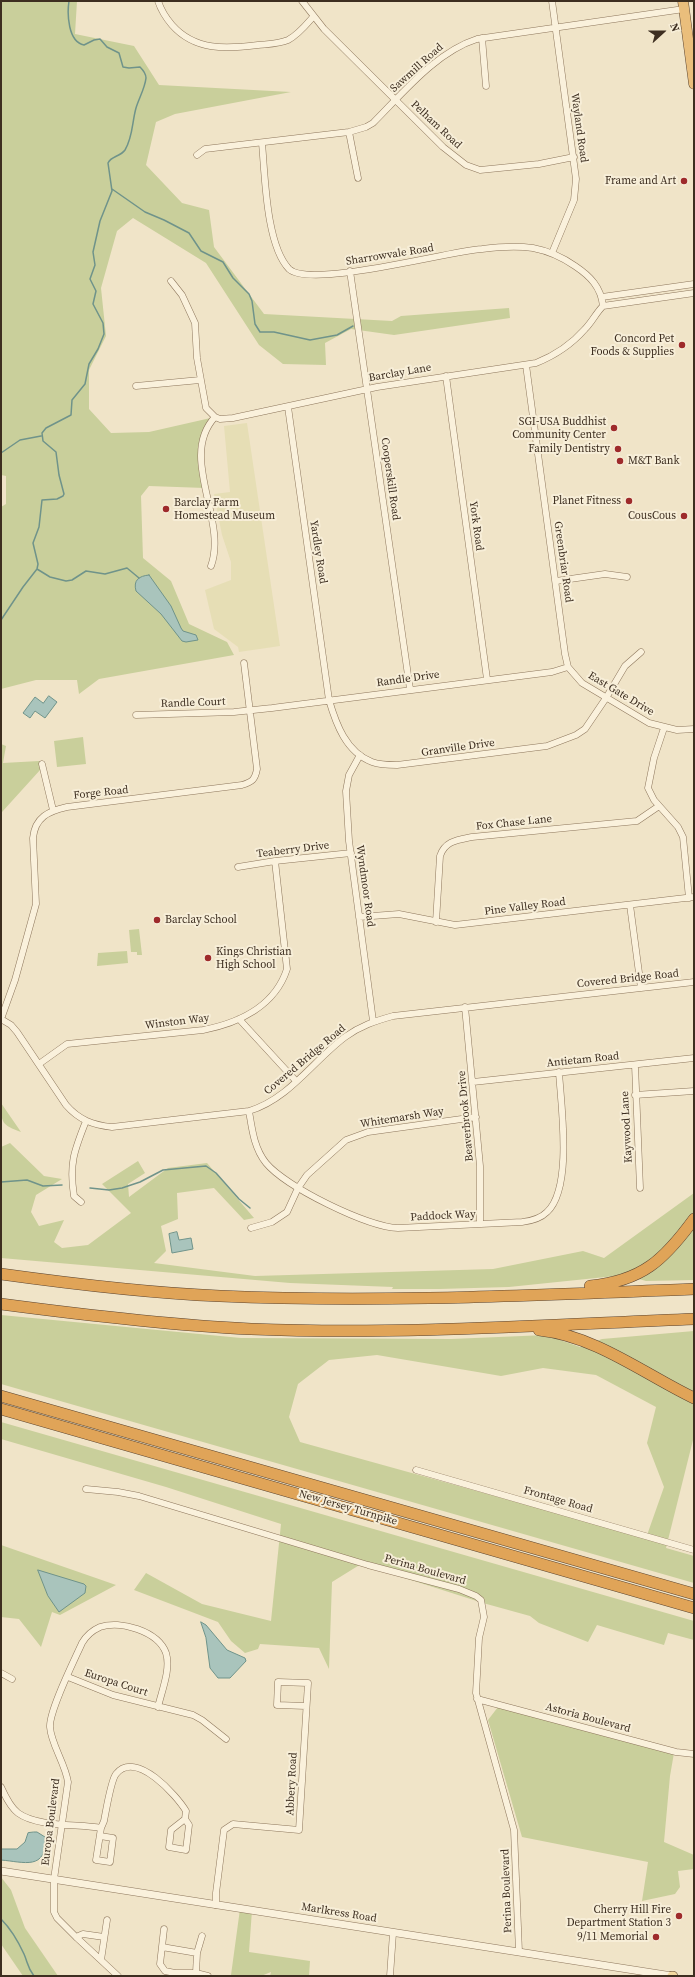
<!DOCTYPE html>
<html>
<head>
<meta charset="utf-8">
<style>
	body { margin:0 }
	#map { position:relative; width:695px; height:1977px; overflow:hidden; background:#f0e4c8; font-family:"Source Serif 4",serif }
	canvas { display:block }
	.frame { position:absolute; inset:0; border:2px solid #3d2e20; pointer-events:none }
	.north { position:absolute; left:643px; top:12px; width:40px; height:40px; -webkit-text-stroke:3px #f7eed8; paint-order:stroke; rotate:69deg; font-size:11px; font-weight:700; line-height:16px; text-align:center; color:#3d2e20 }
	.north::after { content:''; display:block; margin:auto; width:14px; height:18px; background:#3d2e20; clip-path:polygon(50% 0,100% 100%,50% 72%,0 100%) }
</style>
</head>
<body>
<div id="map">
<canvas width="695" height="1977"></canvas>
<div class="frame"></div>
<div class="north">N</div>
</div>
<script>
const g = document.querySelector('canvas').getContext('2d');
g.lineJoin = 'round';
function fill(path, color) { g.fillStyle = color; g.fill(path, 'evenodd'); }
function strokePath(path, color, width, dash) { g.strokeStyle = color; g.lineWidth = width; g.lineCap = dash ? 'butt' : 'round'; g.setLineDash(dash || []); g.stroke(path); }
function drawText(font, color, halo, rows, align = 'center') {
  g.font = font + ' "Source Serif 4",serif'; g.lineWidth = 4; g.setLineDash([]); g.textBaseline = 'middle'; g.strokeStyle = halo; g.fillStyle = color; for (const [text, x, y, turn = 0] of rows) {
    g.save(); g.translate(x, y); g.rotate((+turn || 0) * Math.PI / 180); g.textAlign = isNaN(turn) ? turn : align; if (halo) g.strokeText(text, 0, 0); g.fillText(text, 0, 0); g.restore();
  }
}
fill(new Path2D(`
	M247 423 280 646 239 652 238 647 214 629 205 590 231 580V562L222 535 214 494 230 492 224 426Z`), '#e6deb5');
fill(new Path2D(`
	M1 1H77L75 34 134 46 159 85 291 92 175 114 156 122 146 165 182 203 209 210 214 247 264 314 392 321 401 316 509 308 510 318 394 335 351 329 325 343 326 365 283 364 259 345 206 263 133 218 117 231 101 288 106 336 89 370V409L111 433 149 432 215 417 203 440 205 488 149 486 141 496 143 558 171 581 189 624 227 642 234 655 99 679 79 694 77 680H36L1 689V507L6 504V476L1 475Z
	M83 737 86 764 57 767 54 741Z
	M1 744 6 746 3 763 39 761 41 769 2 812 1 820Z
	M139 929 142 955H137V952H131L129 930Z
	M127 951 128 963 97 966 98 953Z
	M1 1103 21 1132C2 1125 1 1123 1 1103Z
	M10 1143 44 1176 62 1179 36 1195 31 1212 39 1226 64 1220 54 1242 62 1248 88 1245 131 1213 102 1184 138 1161 145 1173 128 1184 129 1197 168 1168 207 1163 254 1218 244 1220 214 1188 177 1193 178 1219 161 1226 166 1251 154 1263 255 1276 493 1269 583 1251 604 1258 694 1193V1280L646 1281 625 1275 509 1287 439 1289H392L393 1287 290 1283 1 1258V1147Z
	M1 1315 241 1338 451 1339 546 1335 580 1347 602 1339 694 1331V1436L666 1548 694 1556V1583L1 1384ZM377 1355 501 1376 543 1368 596 1375 656 1407 647 1443 664 1487 646 1538 300 1442 289 1417 298 1384 329 1360Z
	M1 1422 694 1621V1640L668 1633 664 1645 597 1625 588 1642 539 1623 530 1616 483 1603 361 1564 332 1582 329 1669 319 1648 260 1644 258 1649 245 1653 231 1641 218 1622 134 1590 146 1573 202 1604 271 1621 281 1524 166 1487 1 1439Z
	M1 1545 116 1585 60 1615 52 1612 41 1647 19 1619 1 1617Z
	M498 1707 674 1753 670 1776 664 1842 694 1855V1869L678 1871 680 1887 675 1894 642 1901 648 1862 522 1837 488 1720Z
	M1 1877 11 1890 25 1928 58 1976H23L1 1944Z
	M240 1909 252 1910 249 1952 310 1961 309 1976H270L271 1972 261 1976 231 1975Z`), '#c9cf9b');
const water = new Path2D(`
	M149 575 171 606 181 628 183 631 196 635 198 640 186 642 182 641 161 614 136 591C133 580 139 576 149 575Z
	M49 696 57 702 45 718 35 711 30 718 23 713 35 697 43 703Z
	M177 1232 179 1240 191 1238 193 1249 172 1253 169 1234Z
	M38 1570 84 1584 86 1586 85 1593 59 1612 48 1596Z
	M201 1622 206 1625 227 1650 245 1658 246 1661 230 1678H218L210 1668 206 1638Z
	M34 1832H37L45 1837C47 1871 24 1862 1 1860V1849H17L25 1842 28 1833Z`);
fill(water, '#a9c4bc');
strokePath(water, '#6f938a', 1);
strokePath(new Path2D(`
	M112 189 145 212 164 220 189 233 201 251 223 262 233 278 249 294 252 301 255 324 260 332H274L310 340 337 335 353 326
	M1 453 20 440 41 436
	M37 569 50 577 66 581 72 580 86 571 105 574 127 568 139 578
	M1 620 23 587 37 569 38 564 33 543 39 527 42 500 57 499 63 496 64 494 59 475 56 452 43 441 42 433 46 428 71 415 72 400 85 384 89 364 98 349 104 334 103 323 93 304 96 291 90 279 95 265 93 252 100 221 112 191 108 163C111 156 120 157 125 150 133 137 132 122 136 108 139 98 145 88 146 78 146 73 143 70 140 67L129 68 123 67 119 53 107 47 100 39 94 40 84 45C68 42 67 14 69 1
	M1 1182 27 1180 43 1186 62 1185
	M90 1188 109 1190 122 1188 140 1182 163 1170 206 1166 216 1173 239 1199 250 1208
	M1 1919C11 1929 18 1941 24 1954 28 1963 27 1967 34 1976`), '#6f938a', 1.5);
const minor = new Path2D(`
	M158 1C161 10 166 18 172 25 195 51 226 49 258 45 267 44 279 44 288 40 298 35 306 25 313 17
	M302 1 324 29 443 147 466 165 480 170 539 164 574 157
	M482 38 486 86
	M349 132 358 178
	M197 155 205 149 349 132 366 127 373 123C403 93 436 52 477 39L684 9
	M552 253 574 200 576 179 552 1
	M350 271 410 689
	M171 281 182 295 195 323 197 358 206 408 215 417 220 419 233 418 377 387 536 363C556 355 571 345 585 329 592 322 596 313 603 306 601 287 590 276 575 266 562 257 549 251 533 248 518 246 498 247 482 249 449 251 310 289 289 269 266 245 265 175 262 143
	M602 297 694 284
	M603 306 694 293
	M526 365 565 654 568 667 582 683 649 723 677 730 694 729
	M446 376 487 679
	M136 386 200 380
	M288 407 329 700C336 724 346 752 372 762 380 765 389 765 397 765L547 746 576 735 585 729 606 698 625 666 641 652
	M211 566C228 520 178 457 215 417
	M556 581 605 574 627 577
	M136 715 234 712 272 708 552 672 568 667
	M664 728 654 758 648 788 654 800 678 827 683 837 689 898
	M360 755 349 775 346 791 349 841 373 1021
	M42 764 53 810
	M238 867 275 861 351 853
	M630 905 641 988
	M359 917 399 914 455 925 694 897
	M436 922 440 856C445 841 457 840 472 837L637 821 659 806
	M465 1007 480 1166V1224
	M1 1019 11 1025 17 1032 66 1105C79 1120 93 1125 112 1127L249 1111C289 1099 313 1061 345 1037 360 1026 375 1021 393 1016L694 982
	M1 1019 15 980 36 904 33 838C35 817 49 811 67 807L242 785C252 782 255 780 257 769L244 663
	M239 1019 296 1081
	M39 1064 67 1044 203 1030C239 1023 275 1006 287 969L275 861
	M635 1065 640 1188
	M473 1082 694 1058
	M635 1095 694 1091
	M249 1111C252 1129 254 1148 266 1163 286 1187 367 1227 398 1228L522 1222C531 1221 540 1219 547 1212 573 1188 561 1105 559 1072
	M81 1202 74 1196C69 1164 74 1151 86 1121
	M251 1228 272 1222 287 1212 298 1188 307 1175 346 1140 368 1132 476 1117
	M416 1470 694 1550
	M86 1489 118 1492 139 1496 368 1565 459 1589 476 1596 481 1600 484 1617 479 1638 476 1693 514 1830 519 1952
	M1 1673 12 1679
	M68 1677 113 1695 193 1715 202 1720 226 1739
	M477 1699 676 1752 694 1754
	M1 1787C5 1796 10 1807 18 1813 37 1827 78 1824 101 1828L104 1821C106 1811 111 1780 116 1774 136 1749 177 1796 186 1811L185 1819 189 1825 186 1850 169 1847 171 1830 185 1819
	M100 1836 113 1838 110 1862 96 1860 101 1828
	M216 1905V1893L224 1830 233 1824 299 1830 308 1683 278 1682 277 1705 306 1706
	M164 1929 160 1964 165 1971 175 1973V1976
	M76 1937 83 1934 104 1937
	M162 1947 197 1953 202 1936
	M197 1953 196 1973 208 1976
	M101 1960 107 1920
	M175 1973H196
	M118 1976 76 1937 57 1918 54 1912V1879L68 1782C65 1763 51 1744 50 1727 49 1711 74 1661 82 1643 86 1636 91 1631 100 1627 120 1620 158 1631 166 1653 171 1669 162 1690 158 1707
	M390 1976 393 1933`);
const tertiary = new Path2D(`
	M1 1871 672 1976`);
const primary = new Path2D(`
	M672 1976H673`);
const trunk = new Path2D(`
	M683 1 694 84`);
const motorway = new Path2D(`
	M1 1274C73 1284 147 1293 220 1296 378 1303 536 1295 694 1289
	M590 1286C642 1281 664 1260 694 1219
	M1 1304C84 1315 167 1325 251 1329 398 1335 547 1325 694 1319
	M539 1330C596 1336 644 1374 694 1398
	M1 1396 694 1594
	M1 1409 694 1608`);
strokePath(minor, '#8d765c', 7);
strokePath(tertiary, '#8d765c', 8);
strokePath(primary, '#5b4430', 10);
strokePath(trunk, '#5b4430', 11);
strokePath(motorway, '#5b4430', 12);
strokePath(minor, '#faf1dc', 6);
strokePath(tertiary, '#faf1dc', 7);
strokePath(primary, '#f3d9a0', 9);
strokePath(trunk, '#eabe7c', 10);
strokePath(motorway, '#e0a458', 11);
for (const [x, y, r, color] of [
	[684,181,4,"#9e2a2b"],
	[682,345,4,"#9e2a2b"],
	[614,428,4,"#9e2a2b"],
	[618,449,4,"#9e2a2b"],
	[620,461,4,"#9e2a2b"],
	[629,501,4,"#9e2a2b"],
	[166,509,4,"#9e2a2b"],
	[684,516,4,"#9e2a2b"],
	[157,920,4,"#9e2a2b"],
	[208,958,4,"#9e2a2b"],
	[679,1916,4,"#9e2a2b"],
	[656,1937,4,"#9e2a2b"]
]) { const dot = new Path2D(); dot.arc(x, y, r, 0, 2 * Math.PI); g.fillStyle = color; g.fill(dot); strokePath(dot, '#f7eed8', 1.5); }
drawText('11px', '#3d2e20', '#f7eed8', [
	["Sawmill Road",417,68,-42],
	["Pelham Road",436,125,43],
	["Wayland Road",579,128,82],
	["Sharrowvale Road",390,255,-9],
	["Barclay Lane",400,373,-10],
	["Cooperskill Road",390,479,82],
	["York Road",476,526,82],
	["Yardley Road",318,552,81],
	["Greenbriar Road",563,562,82],
	["Randle Drive",408,679,-8],
	["East Gate Drive",621,694,31],
	["Randle Court",193,703,-2],
	["Granville Drive",458,748,-8],
	["Forge Road",101,793,-6],
	["Fox Chase Lane",514,823,-6],
	["Teaberry Drive",293,850,-7],
	["Wyndmoor Road",365,886,82],
	["Pine Valley Road",525,907,-7],
	["Covered Bridge Road",628,979,-6],
	["Winston Way",177,1022,-7],
	["Covered Bridge Road",305,1060,-40],
	["Antietam Road",583,1060,-6],
	["Beaverbrook Drive",466,1116,-95],
	["Whitemarsh Way",402,1118,-9],
	["Kaywood Lane",627,1127,-93],
	["Paddock Way",443,1216,-3],
	["Frontage Road",558,1500,16],
	["New Jersey Turnpike",348,1508,16],
	["Perina Boulevard",425,1570,16],
	["Europa Court",116,1683,18],
	["Astoria Boulevard",588,1718,15],
	["Abbery Road",292,1784,-87],
	["Europa Boulevard",51,1822,-83],
	["Perina Boulevard",507,1891,-92],
	["Marlkress Road",339,1913,9]
]);
drawText('11px', '#3d2e20', '#f7eed8', [
	["Frame and Art",676,181],
	["Concord Pet",674,339],
	["Foods & Supplies",674,352],
	["SGI-USA Buddhist",606,422],
	["Community Center",606,435],
	["Family Dentistry",610,449],
	["M&T Bank",628,461,"left"],
	["Planet Fitness",621,501],
	["Barclay Farm",174,503,"left"],
	["Homestead Museum",174,516,"left"],
	["CousCous",676,516],
	["Barclay School",165,920,"left"],
	["Kings Christian",216,952,"left"],
	["High School",216,965,"left"],
	["Cherry Hill Fire",671,1910],
	["Department Station 3",671,1923],
	["9/11 Memorial",648,1937]
], 'right');
</script>
</body>
</html>
